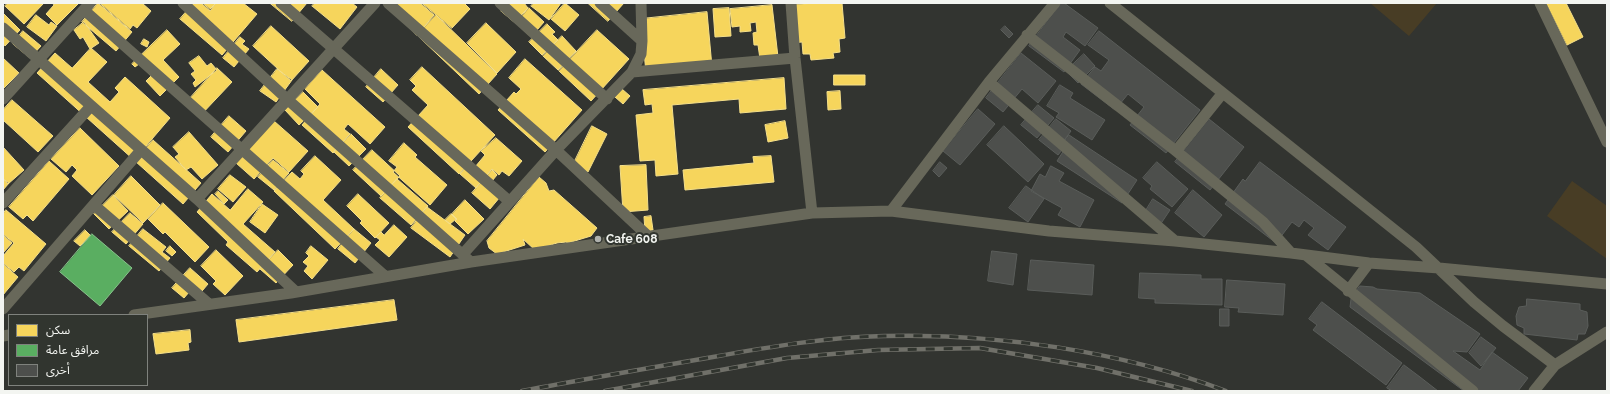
<!DOCTYPE html>
<html>
<head>
<meta charset="utf-8">
<style>
	body { margin:0 }
	#map { position:relative; width:1610px; height:394px; overflow:hidden; background:#323430; font-family:Raleway,"Noto Sans Arabic",sans-serif }
	canvas { display:block }
	.frame { position:absolute; inset:0; border:4px solid #f3f5f1; pointer-events:none }
	.legend { position:absolute; left:8px; top:314px; width:140px; height:72px; box-sizing:border-box; background:#31352f; border:1px solid #7f827d; margin:0; padding:5px 7px; list-style:none; font-size:12px; color:#f3f5f1 }
	.legend li { display:flex; align-items:center; gap:8px; height:20px }
	.legend b { width:20px; border:1px solid #7f827d }
</style>
</head>
<body>
<div id="map">
<canvas width="1610" height="394"></canvas>
<div class="frame"></div>
<ul class="legend">
<li><b style="height:11px;background:#f6d55c"></b>سكن</li>
<li><b style="height:11px;background:#5aae61"></b>مرافق عامة</li>
<li><b style="height:11px;background:#4d4f4c"></b>أخرى</li>
</ul>
</div>
<script>
const g = document.querySelector('canvas').getContext('2d');
g.lineJoin = 'round';
function fill(path, color) { g.fillStyle = color; g.fill(path, 'evenodd'); }
function strokePath(path, color, width, dash) { g.strokeStyle = color; g.lineWidth = width; g.lineCap = dash ? 'butt' : 'round'; g.setLineDash(dash || []); g.stroke(path); }
function drawText(font, color, halo, rows, align = 'center') {
  g.font = font + ' Raleway,sans-serif'; g.lineWidth = 4; g.setLineDash([]); g.textBaseline = 'middle'; g.strokeStyle = halo; g.fillStyle = color; for (const [text, x, y, turn = 0] of rows) {
    g.save(); g.translate(x, y); g.rotate((+turn || 0) * Math.PI / 180); g.textAlign = isNaN(turn) ? turn : align; if (halo) g.strokeText(text, 0, 0); g.fillText(text, 0, 0); g.restore();
  }
}
fill(new Path2D(`
	M1370 3H1437L1409 36Z
	M1572 181 1607 206V259L1547 216Z`), '#483d25');
const homes = new Path2D(`
	M8 3H44L24 24 5 6Z
	M52 3H79L57 25 46 14 54 5Z
	M98 3 132 32 116 51 82 22Z
	M100 3H142L151 11 137 28 133 25 130 29Z
	M194 3H201L210 11 216 3H243L257 14 222 55 180 19Z
	M203 3H216L210 9Z
	M270 3H307L292 21Z
	M315 3H352L357 7 340 29 312 6Z
	M387 3H420L434 15 417 35Z
	M422 3H464L470 9 452 28Z
	M509 3H524L528 8 514 22 501 11Z
	M534 3H561L549 20 531 6Z
	M565 3 579 15 565 31 551 19Z
	M588 3H624L608 21Z
	M819 3H842L845 38 839 39 840 52 833 53 834 58 811 60 810 54H803L802 42 792 43 789 5Z
	M1546 3H1566L1583 37 1567 45Z
	M772 5 778 57 760 59 758 45H754L753 33 757 32 756 22 750 23 751 31 740 32V26L732 27 730 9Z
	M529 8 544 22 531 37 516 23Z
	M729 8 731 36 715 37 713 9Z
	M707 12 712 67 646 73 641 19Z
	M3 13 20 30 5 46 3 43Z
	M36 15 49 25 51 22 57 26 46 41 27 27Z
	M436 15 497 74 479 94 417 35Z
	M84 22 99 43 90 49 83 37 80 39 74 30Z
	M486 23 516 52 497 73 467 43Z
	M547 24 555 32 552 34 558 40 542 55 529 42Z
	M271 26 309 61 291 81 253 46Z
	M167 30 180 44 163 60 179 77 160 96 146 81 151 76 139 64 135 67 132 64Z
	M597 30 629 59 591 101 559 71Z
	M23 31 41 46 30 58 13 44Z
	M562 36 576 51 558 70 543 56Z
	M240 37 245 41 242 44 249 49 234 67 223 58Z
	M144 39 149 42 147 47 141 44Z
	M91 48 107 62 88 82 110 102 119 92 115 88 125 77 170 118 134 160 37 73 55 53 72 68Z
	M199 56 207 66 211 63 217 70 195 87 193 83 196 80 191 74 195 71 189 63Z
	M3 58 19 73 3 89Z
	M525 59 582 110 545 152 498 110 514 92 516 94 521 89 509 78Z
	M422 67 495 135 459 174 408 127 428 105 412 90 416 86 410 80Z
	M217 68 232 82 199 117 185 104Z
	M277 69 292 80 276 102 260 91Z
	M381 69 398 85 383 102 366 87Z
	M322 70 385 127 370 144 348 124 344 129 350 134 333 153 302 125 320 104 305 89Z
	M834 75H865V85H834Z
	M784 78 786 109 740 113 739 99 672 105 678 174 656 176 655 160 640 161 636 115 653 113 652 104 645 105 643 90Z
	M622 89 630 96 623 104 615 97Z
	M840 91 841 109 828 110 827 92Z
	M303 92 318 107 299 125 285 110Z
	M12 100 53 136 38 152 3 120V110Z
	M229 116 246 131 228 152 211 137Z
	M274 121 308 151 289 172 273 158 254 179 236 163Z
	M785 121 788 138 768 142 765 125Z
	M592 126 607 134 588 172 573 165Z
	M80 128 119 166 92 195 72 176 77 170 72 165 66 172 51 159Z
	M189 132 218 165 202 179 191 167 186 170 175 157 179 154 173 147Z
	M351 134 366 149 349 166 334 152Z
	M496 138 522 161 509 176 502 171 499 175 492 169 476 188 460 174 470 163 475 167 485 155 481 151Z
	M153 140 201 183 183 204 135 161Z
	M404 143 417 155 415 157 447 185 430 205 393 172 397 167 389 161Z
	M3 147 24 170 8 184 3 178Z
	M372 150 400 176 381 196 353 170Z
	M315 156 341 180 323 200 354 229 335 249 274 191 292 172 300 179 304 174 301 171Z
	M771 156 774 182 685 190 683 170 754 163 753 157Z
	M273 160 289 173 274 190 258 177Z
	M49 161 69 179 33 221 27 215 23 219 9 207Z
	M646 165 648 210 623 212 620 166Z
	M492 170 497 175 492 181 505 191 490 209 472 193Z
	M230 175 246 187 233 202 218 189Z
	M131 176 160 205 143 223 114 195Z
	M539 177 546 183 549 191 554 190 597 228 591 236 568 243 566 242 557 243 535 250 523 239 525 245 497 254 489 248 487 241Z
	M3 179 9 183 3 190Z
	M397 179 428 206 411 225 380 198Z
	M248 189 263 202 243 224 275 252 257 272 226 245 228 242 197 212 212 194 230 210Z
	M218 191 228 200 224 204 215 194Z
	M358 194 389 223 375 238 360 223 362 221 347 206Z
	M113 195 128 211 109 229 94 214Z
	M465 200 484 219 468 234 455 221 457 219 452 214Z
	M163 203 209 247 195 262 165 232 163 234 148 219Z
	M262 204 278 215 265 233 250 222Z
	M427 207 465 235 450 257 411 228Z
	M6 210 46 244 24 271 19 267 14 272 3 263V256L14 243 3 234V214Z
	M130 213 143 224 126 244 112 232Z
	M451 214 456 219 450 224 445 220Z
	M651 216 653 230 645 231 644 217Z
	M394 225 407 237 389 257 375 245 380 240 376 237 381 232 384 235Z
	M143 229 166 247 162 252 170 258 159 271 129 246Z
	M354 229 371 243 355 263 338 249Z
	M85 230 91 236 80 246 74 241Z
	M3 235 12 243 3 253Z
	M170 246 176 252 172 256 166 251Z
	M311 246 328 260 312 279 304 271 308 266 303 262 309 256 306 253Z
	M216 250 243 276 225 295 213 284 216 281 201 266Z
	M278 250 293 265 276 283 260 269Z
	M3 264 18 277 3 295Z
	M190 268 208 284 197 297 190 291 184 298 172 288Z
	M394 300 397 320 239 342 236 320Z
	M190 330 191 342 188 343 189 350 156 354 153 334Z`);
fill(homes, '#f6d55c');
strokePath(homes, '#f5df89', 1);
const public = new Path2D(`
	M92 234 132 268 100 306 60 272Z`);
fill(public, '#5aae61');
strokePath(public, '#88c38c', 1);
const building = new Path2D(`
	M1061 3H1064L1098 28 1085 46 1066 32 1063 37 1080 50 1064 72 1029 46Z
	M1005 26 1013 34 1009 38 1001 30Z
	M1099 31 1200 110 1166 153 1130 125 1144 107 1128 94 1115 110 1081 84 1095 67 1101 71 1109 60 1088 45Z
	M1021 53 1056 81 1038 103 1022 89 1003 112 986 98Z
	M1084 54 1095 66 1078 83 1066 71Z
	M1060 85 1073 93 1070 98 1105 120 1092 140 1056 117 1059 113 1047 106Z
	M1038 105 1054 118 1037 138 1021 125Z
	M978 109 995 124 960 165 943 151Z
	M1056 119 1071 131 1059 147 1062 150 1058 155 1039 140Z
	M1209 119 1244 147 1210 190 1175 162Z
	M1004 126 1044 164 1028 182 987 145Z
	M1069 135 1137 180 1122 203 1057 161 1066 147 1062 145Z
	M940 162 947 168 939 177 933 171Z
	M1157 162 1188 189 1172 207 1150 189 1152 186 1143 178Z
	M1260 162 1346 227 1328 250 1308 235 1314 228 1304 220 1299 227 1292 222 1276 243 1225 204 1243 179 1245 181Z
	M1051 166 1064 173 1059 181 1094 200 1080 227 1058 215 1062 208 1031 191 1040 174 1045 177Z
	M1026 186 1044 199 1028 222 1009 208Z
	M1193 190 1222 215 1204 237 1175 213Z
	M1153 199 1170 210 1158 228 1142 217Z
	M992 251 1017 254 1013 285 988 281Z
	M1031 260 1094 265 1092 295 1028 290Z
	M1140 273 1201 275V279H1222V305L1155 303V299L1139 298Z
	M1227 280 1285 284 1283 315 1238 312 1239 308 1225 307Z
	M1360 286 1373 287 1377 289 1420 293 1480 334 1467 352 1453 351 1480 370 1492 352 1528 378 1518 391H1464L1350 307 1351 299Z
	M1527 299 1580 304V310L1587 312 1588 326 1585 334H1578L1577 340 1524 334V328L1517 325 1516 316 1519 307 1526 306Z
	M1322 302 1402 363 1386 385 1313 330 1317 325 1309 319Z
	M1220 309H1229V326H1220Z
	M1481 337 1496 348 1481 366 1469 353Z
	M1404 365 1420 377 1438 391H1392L1387 388Z`);
fill(building, '#4d4f4c');
strokePath(building, '#5a5d5a', 1);
strokePath(new Path2D(`
	M183 3 287 99 471 262
	M281 3 509 201
	M388 3 556 150 649 237
	M500 3 607 99
	M600 3 642 41
	M791 3 795 58 812 213
	M1110 3 1416 247 1474 302 1503 326 1555 365 1607 332
	M1540 3 1607 142
	M84 10 385 276
	M3 28 197 199 296 292
	M1027 35 1176 151 1263 222 1291 253
	M632 72 795 58
	M989 82 1175 241
	M3 99 90 3
	M1176 151 1222 94
	M197 199 375 3
	M3 203 91 106
	M94 205 209 304
	M891 211 989 82 1055 3
	M463 254 556 150 632 72 641 54 642 41 641 3
	M1307 256 1473 391
	M1348 291 1369 263
	M3 309 141 150
	M134 315 291 293 471 262 812 213 891 211 1049 231 1175 241 1291 253 1369 263 1439 268 1607 284
	M3 336 9 335
	M1534 391 1555 365`), '#68685a', 11);
const rail = new Path2D(`
	M522 391C585 379 649 368 713 357 769 347 827 337 884 336 996 333 1121 351 1226 391
	M605 391 787 358 878 350 980 348 1097 368 1192 391`);
strokePath(rail, '#707069', 4.5);
strokePath(rail, '#31352f', 3, [9]);
for (const [x, y, r, color] of [
	[598,239,4,"#afb1ad"]
]) { const dot = new Path2D(); dot.arc(x, y, r, 0, 2 * Math.PI); g.fillStyle = color; g.fill(dot); strokePath(dot, '#31352f', 1.5); }
drawText('bold 12px', '#f3f5f1', '#31352f', [
	["Cafe 608",606,239]
], 'left');
</script>
</body>
</html>
